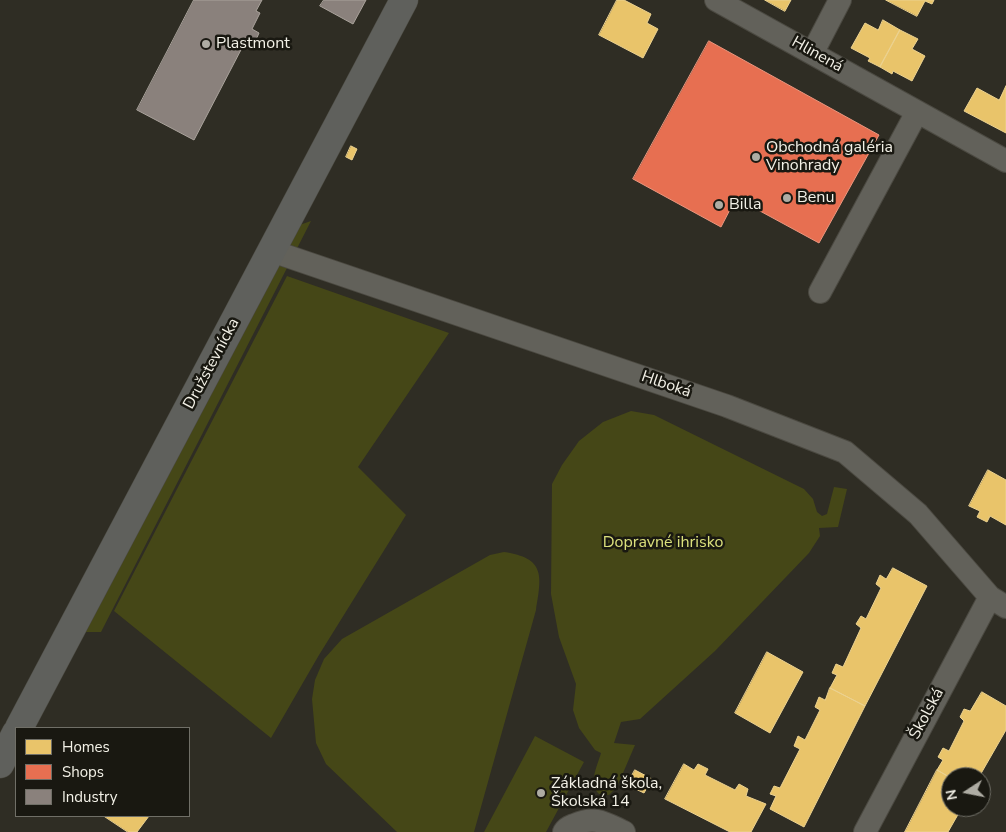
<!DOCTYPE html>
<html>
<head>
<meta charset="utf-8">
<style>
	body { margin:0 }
	#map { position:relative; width:1006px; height:832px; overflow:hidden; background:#2f2d24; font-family:"Nunito Sans",sans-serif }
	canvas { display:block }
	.legend { position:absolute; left:15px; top:727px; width:175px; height:90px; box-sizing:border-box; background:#191811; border:1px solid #706f67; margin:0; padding:6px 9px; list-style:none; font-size:15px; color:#f3f1e7 }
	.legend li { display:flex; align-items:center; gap:10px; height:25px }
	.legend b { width:25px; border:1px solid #706f67 }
	.north { position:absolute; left:941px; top:767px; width:50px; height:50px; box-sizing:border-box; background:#191811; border:1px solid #706f67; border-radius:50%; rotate:259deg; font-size:14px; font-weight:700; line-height:20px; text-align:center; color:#f3f1e7 }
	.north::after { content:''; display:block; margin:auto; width:18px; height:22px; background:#aeaca3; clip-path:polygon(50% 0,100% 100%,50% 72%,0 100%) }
</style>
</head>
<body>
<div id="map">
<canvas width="1006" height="832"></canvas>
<ul class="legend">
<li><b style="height:14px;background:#e9c46a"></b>Homes</li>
<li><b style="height:14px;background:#e76f51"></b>Shops</li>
<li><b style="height:14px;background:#8a817c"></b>Industry</li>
</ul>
<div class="north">N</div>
</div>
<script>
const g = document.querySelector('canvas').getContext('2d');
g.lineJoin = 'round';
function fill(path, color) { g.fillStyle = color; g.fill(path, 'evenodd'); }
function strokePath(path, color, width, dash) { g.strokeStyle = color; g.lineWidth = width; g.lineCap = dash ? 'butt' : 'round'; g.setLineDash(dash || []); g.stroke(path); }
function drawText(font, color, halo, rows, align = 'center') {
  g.font = font + ' "Nunito Sans",sans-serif'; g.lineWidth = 5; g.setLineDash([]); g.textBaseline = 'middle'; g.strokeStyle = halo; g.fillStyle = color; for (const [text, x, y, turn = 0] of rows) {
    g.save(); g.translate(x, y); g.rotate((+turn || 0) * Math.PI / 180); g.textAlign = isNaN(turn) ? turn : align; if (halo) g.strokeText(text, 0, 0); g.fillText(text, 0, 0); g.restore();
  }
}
fill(new Path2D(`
	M311 221 101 632H57L265 237Z
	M287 276 449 333 358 467 406 515 319 655 271 738 114 611Z
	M631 411 654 415 804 489 813 499 817 512 822 516 827 514 834 487 847 489 838 527 819 528 820 536 809 553 715 651 640 719 621 722 614 743 635 745 617 787 609 795 599 794C588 783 597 767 601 753L595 750 579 728 573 710 576 684 559 637 551 594 552 484 562 465 579 441 603 422Z
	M504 552C545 558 542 575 536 610L474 832H397L326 764 316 743 312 699 315 680 324 659 342 639 490 555Z
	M535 736 584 762 546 832H484Z`), '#454717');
const homes = new Path2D(`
	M617 0H624L651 14 647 23 658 29 643 58 599 35Z
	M765 0H791L785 11Z
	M886 0H934L932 4 925 1 917 16Z
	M883 20 900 30 880 67 868 61 870 58 851 48 865 23 878 30Z
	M900 30 918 39 912 49 925 56 912 81 893 71 892 74 880 67Z
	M1006 86V133L964 111 977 88 999 100Z
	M351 146 357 149 352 160 346 157Z
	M988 470 1006 480V525L990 516 987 522 977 517 980 511 969 506Z
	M893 568 927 586 865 706 830 688 837 675 832 673 836 664 843 667 861 628 856 624 861 616 866 619 881 588 876 584 880 575 886 579Z
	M767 652 803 672 770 733 735 713Z
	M830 688 865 706 804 827 770 809 776 796 770 794 774 786 780 788 800 749 794 746 798 736 805 740 820 710 815 707 819 697 825 700Z
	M982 692 1006 706V730L979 777 951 778 937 770 943 760 938 757 943 748 949 751 964 721 960 717 964 709 970 711Z
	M684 764 694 770 698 764 708 769 705 775 735 790 739 784 748 789 746 796 766 804 751 832H730L665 799Z
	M635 770 652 779 644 793 627 785Z
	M937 770 951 778V807H970L966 815 960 811 948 832H905Z
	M104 816H149L137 832H128Z`);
fill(homes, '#e9c46a');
strokePath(homes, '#ecd290', 1);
const shops = new Path2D(`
	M709 41 879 135 819 243 736 198 721 227 633 179Z`);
fill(shops, '#e76f51');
strokePath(shops, '#eb967e', 1);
const industry = new Path2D(`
	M194 0H262L256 11 260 13 252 29 259 33 252 49 244 44 194 140 137 110Z
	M324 0H366L353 24 320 6Z`);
fill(industry, '#8a817c');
strokePath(industry, '#aaa39c', 1);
const street = new Path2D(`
	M716 0 1006 161
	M813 52 840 0
	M272 251 727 406 845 452 918 514 990 597 1006 607
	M820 292 917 112
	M564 832C567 827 569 827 574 825 595 815 605 823 624 832
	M865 832 990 597`);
const secondary = new Path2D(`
	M19 728 404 0
	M0 764 16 733`);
strokePath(street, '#4b4941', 24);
strokePath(secondary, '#4b4941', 29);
strokePath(street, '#62615a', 22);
strokePath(secondary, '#5f605c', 28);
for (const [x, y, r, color] of [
	[206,44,5,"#aeaca3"],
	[756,157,5,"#aeaca3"],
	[787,198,5,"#aeaca3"],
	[719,205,5,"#aeaca3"],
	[541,793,5,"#aeaca3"]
]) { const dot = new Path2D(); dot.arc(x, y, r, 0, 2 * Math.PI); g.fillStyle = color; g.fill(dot); strokePath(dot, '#191811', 2); }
drawText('16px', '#f3f1e7', '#191811', [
	["Plastmont",216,44],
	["Obchodná galéria",766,148],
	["Vinohrady",766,166],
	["Benu",797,198],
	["Billa",729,205],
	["Základná škola,",551,784],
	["Školská 14",551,802]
], 'left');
drawText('16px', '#f3f1e7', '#191811', [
	["Hlinená",817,55,29],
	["Družstevnícka",212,364,-62],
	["Hlboká",666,385,19],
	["Školská",927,714,-62]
]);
drawText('16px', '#dbe07c', '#191811', [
	["Dopravné ihrisko",663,543]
]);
</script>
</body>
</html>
